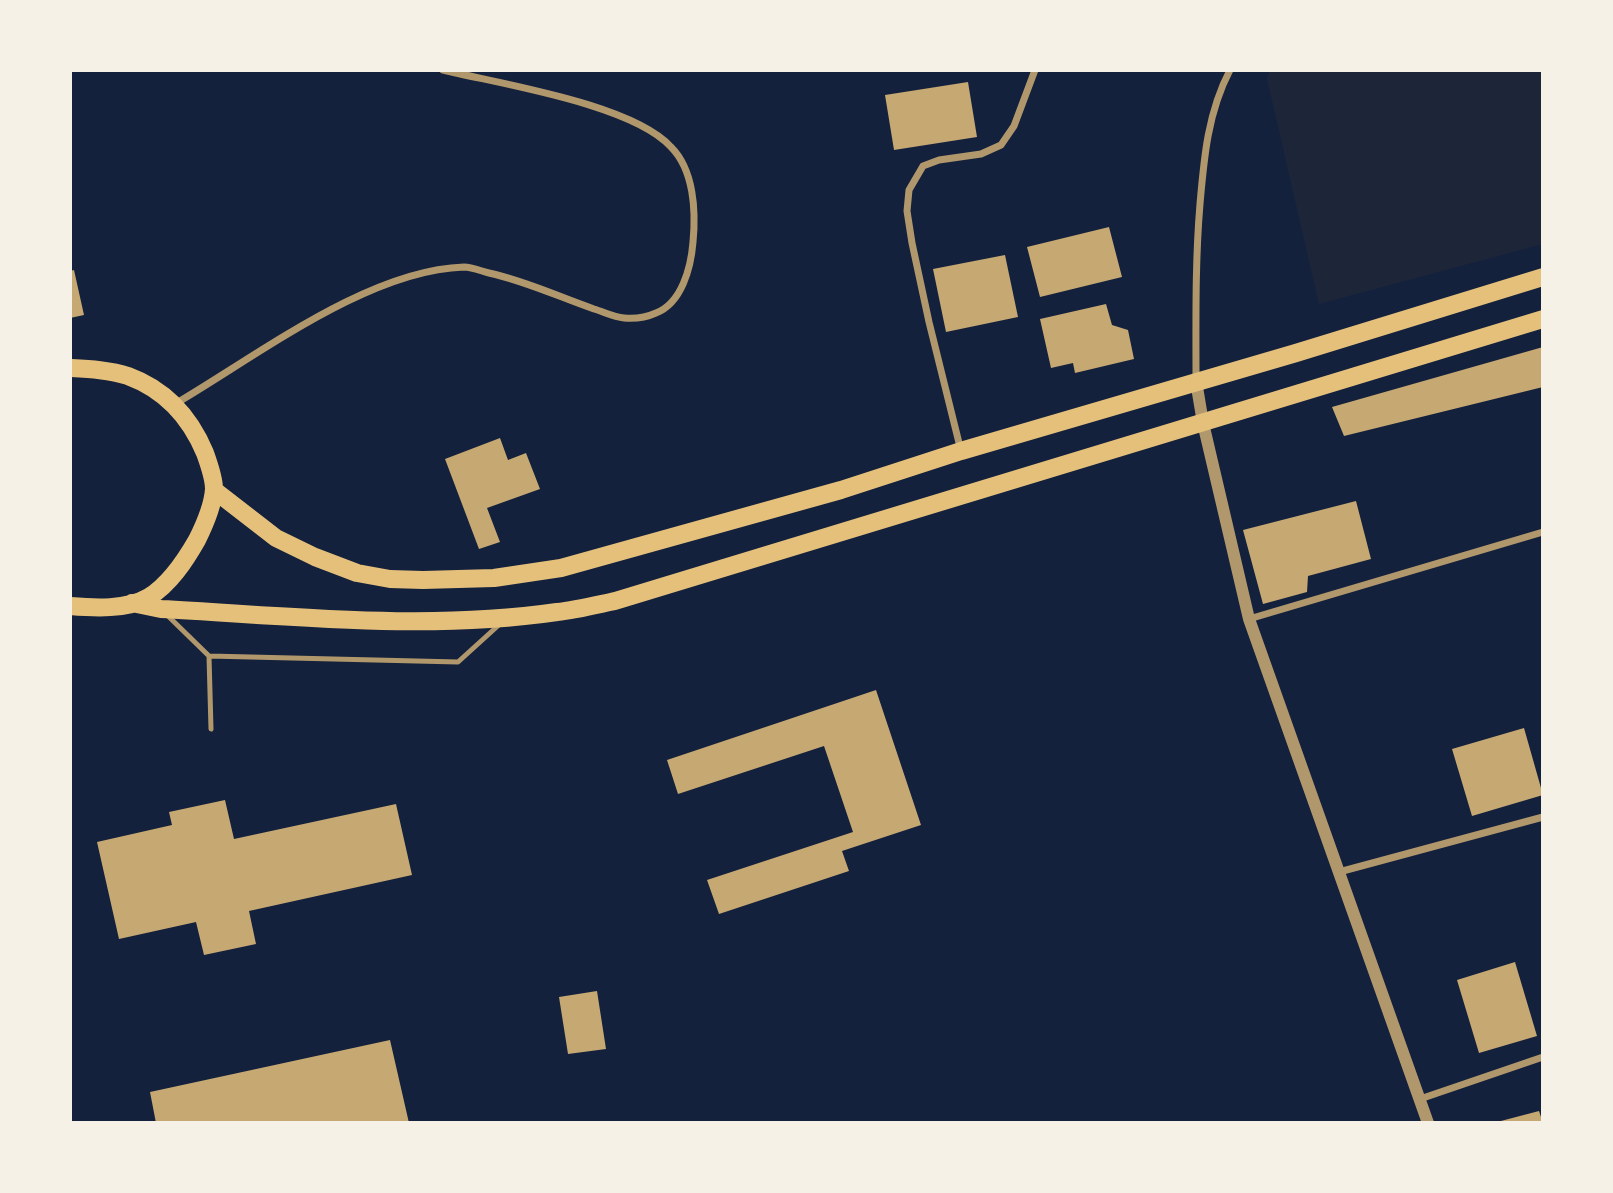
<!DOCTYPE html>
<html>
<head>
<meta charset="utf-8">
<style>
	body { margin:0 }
	#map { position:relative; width:1613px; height:1193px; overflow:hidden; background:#14213d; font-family:"Sofia Sans Condensed",sans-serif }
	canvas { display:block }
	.frame { position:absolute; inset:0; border:72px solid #f6f1e7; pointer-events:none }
</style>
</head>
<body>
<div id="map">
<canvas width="1613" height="1193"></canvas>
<div class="frame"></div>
</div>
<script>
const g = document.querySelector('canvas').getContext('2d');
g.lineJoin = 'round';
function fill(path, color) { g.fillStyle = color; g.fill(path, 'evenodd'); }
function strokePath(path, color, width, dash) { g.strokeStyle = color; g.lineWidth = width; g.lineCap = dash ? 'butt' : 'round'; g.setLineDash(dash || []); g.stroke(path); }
fill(new Path2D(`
	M1270 70H1543V244L1319 304 1267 79Z`), '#1d2539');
fill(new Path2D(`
	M968 82 977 137 894 150 885 95Z
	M1109 227 1122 277 1040 297 1027 247Z
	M1005 255 1018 317 946 332 933 269Z
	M74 270 84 315 70 318V271Z
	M1106 304 1112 325 1128 330 1134 359 1075 373 1073 363 1051 368 1040 319Z
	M1543 347V387L1344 436 1332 407Z
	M500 438 508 460 526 453 540 489 487 508 500 542 479 549 445 459Z
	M1356 501 1371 559 1308 576 1307 592 1263 604 1243 530Z
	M876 690 921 825 842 851 849 871 719 914 707 880 853 832 824 746 678 794 667 760Z
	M1524 728 1543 795 1472 816 1452 749Z
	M225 800 234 839 396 804 412 875 249 911 256 944 204 955 196 922 119 939 97 842 172 825 169 812Z
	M1515 962 1537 1036 1479 1053 1457 980Z
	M597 991 606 1049 568 1054 559 997Z
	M390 1040 409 1123H156L150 1092Z
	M1539 1111 1543 1123H1497V1122Z`), '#c6a872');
strokePath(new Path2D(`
	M166 614 209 656 458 662 501 623
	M209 656 211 729`), '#b1986c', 5);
strokePath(new Path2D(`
	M1196 381C1196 322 1195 263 1200 204 1204 157 1208 112 1230 70
	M175 404C257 356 368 270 464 267 472 267 481 271 489 273 526 281 559 297 594 309 604 312 614 317 624 318 634 319 647 317 656 313 682 303 691 267 693 242 696 211 694 170 671 147 632 104 500 84 443 70
	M961 451 929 322 912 243 907 211 909 190 923 166 939 160 981 154 1001 145 1014 126 1035 70
	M1249 619 1543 532
	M1339 872 1543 817
	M1420 1099 1543 1057`), '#b1986c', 7);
strokePath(new Path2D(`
	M1196 381 1203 423 1249 619 1428 1123`), '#b1986c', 12);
strokePath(new Path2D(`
	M70 368C89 369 110 370 128 376 166 390 190 417 205 453 209 464 214 478 214 489 213 505 204 526 197 540 185 561 170 584 149 597 127 610 94 608 70 606
	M214 490 276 538 315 557 357 573 390 579 423 580 494 578 561 568 841 490 961 451 1296 353 1543 277
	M132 603 161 609C292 616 427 631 557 612 576 610 596 605 615 601L1543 319`), '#e5c07b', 18);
</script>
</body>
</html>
